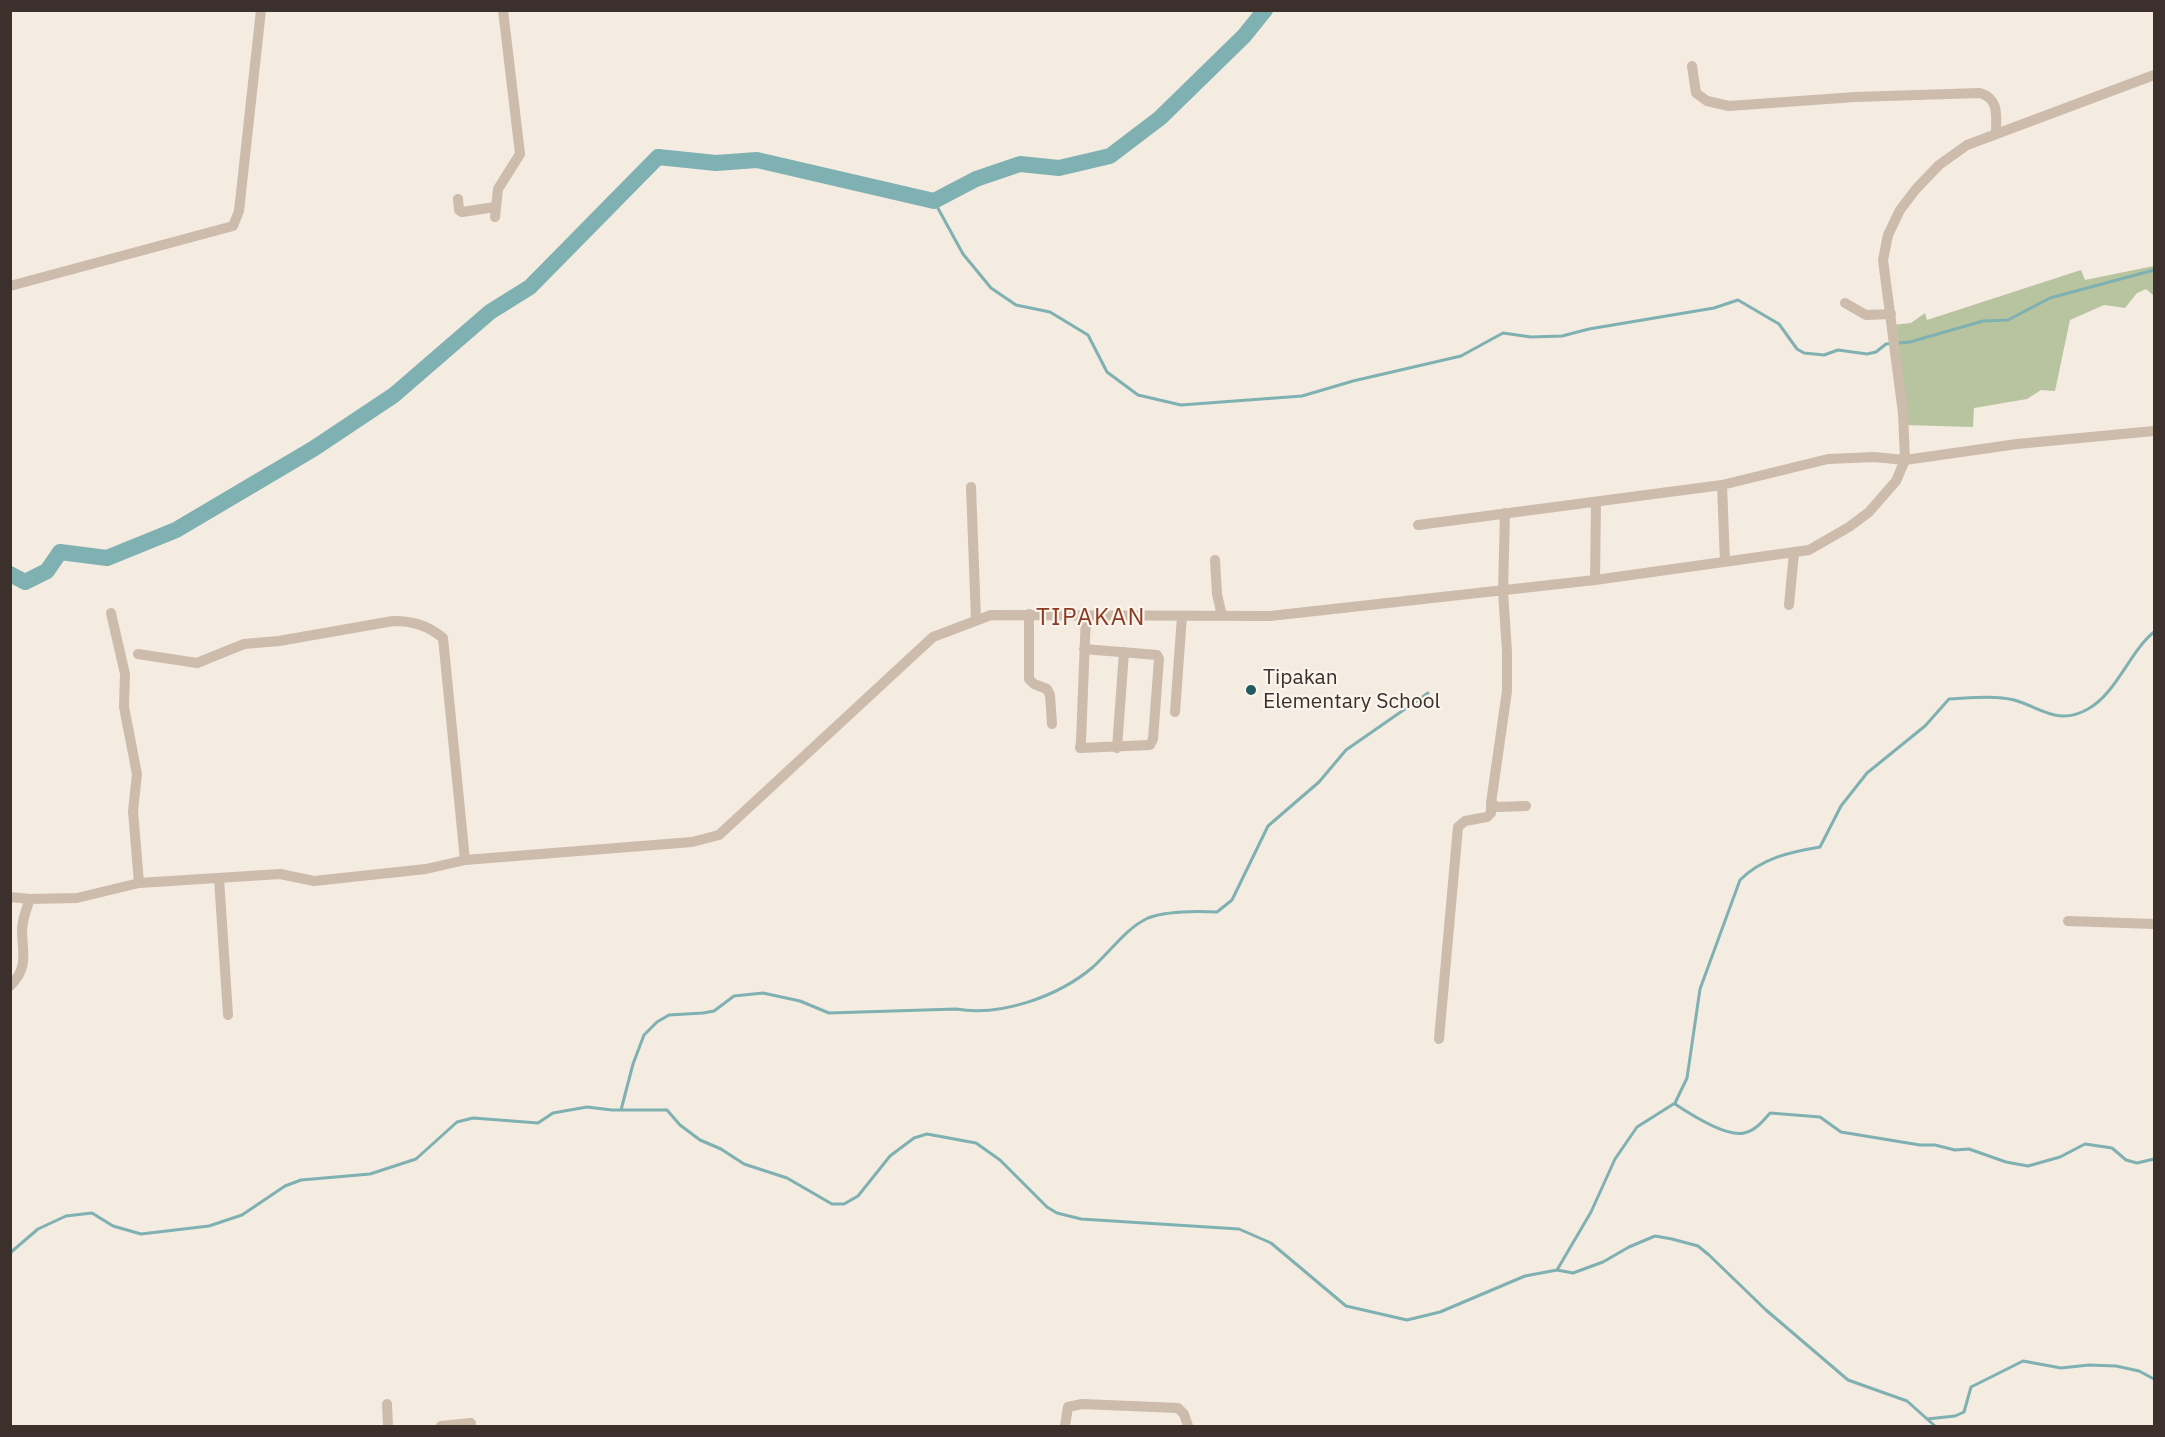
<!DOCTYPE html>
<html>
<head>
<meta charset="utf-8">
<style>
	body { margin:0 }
	#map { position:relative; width:2165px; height:1437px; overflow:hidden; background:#f4ebe1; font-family:"IBM Plex Sans",sans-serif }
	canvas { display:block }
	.frame { position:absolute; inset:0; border:12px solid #3b302b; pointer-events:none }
</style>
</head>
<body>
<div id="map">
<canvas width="2165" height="1437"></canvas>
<div class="frame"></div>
</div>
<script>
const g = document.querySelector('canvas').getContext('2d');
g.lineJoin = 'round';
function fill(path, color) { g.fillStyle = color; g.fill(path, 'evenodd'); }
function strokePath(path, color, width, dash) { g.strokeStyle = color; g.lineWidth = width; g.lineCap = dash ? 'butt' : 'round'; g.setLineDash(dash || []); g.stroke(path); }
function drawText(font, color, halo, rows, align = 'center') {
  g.font = font + ' "IBM Plex Sans",sans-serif'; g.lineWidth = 4.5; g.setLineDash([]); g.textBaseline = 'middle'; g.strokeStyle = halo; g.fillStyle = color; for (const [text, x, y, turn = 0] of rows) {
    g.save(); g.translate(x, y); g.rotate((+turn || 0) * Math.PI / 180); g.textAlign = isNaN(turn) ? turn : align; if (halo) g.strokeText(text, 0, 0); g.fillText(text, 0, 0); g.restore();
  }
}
fill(new Path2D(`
	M2154 266V296L2146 289 2137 293 2125 308 2104 305 2070 320 2055 391 2041 390 2027 399 1974 408 1973 427 1904 425 1892 325 1911 323 1925 313 1927 320 2081 270 2085 280Z`), '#b8c4a0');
strokePath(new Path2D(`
	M934 201 963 254 991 288 1016 305 1050 312 1088 335 1107 372 1138 395 1181 405 1302 396 1353 381 1461 356 1503 333 1531 337 1562 336 1589 329 1714 308 1738 300 1779 324 1797 349 1804 353 1824 355 1838 350 1867 354 1876 352 1886 344 1910 342 1983 321 2008 320 2050 298 2154 270
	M1675 1104C1690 1114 1726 1137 1744 1133 1755 1131 1763 1121 1770 1113L1820 1117 1841 1132 1920 1145H1935L1955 1150 1969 1149 2006 1162 2028 1166 2060 1157 2085 1144 2112 1148 2126 1160 2137 1163 2154 1159
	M621 1110 633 1064 644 1035 657 1022 669 1015 703 1013 714 1011 734 996 763 993 800 1001 829 1013 956 1009C1001 1017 1059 996 1093 967 1112 950 1125 929 1148 918 1167 911 1197 911 1217 912L1232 900 1268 826 1319 782 1346 750 1428 693
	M10 1253 38 1229 66 1216 92 1213 113 1226 141 1234 209 1226 242 1215 285 1186 301 1180 370 1174 416 1159 457 1122 473 1118 538 1123 553 1113 587 1107 612 1110H667L680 1125 700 1140 721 1149 744 1164 787 1178 832 1204H844L858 1196 890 1156 914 1138 927 1134 976 1143 1000 1160 1047 1207 1057 1213 1081 1219 1239 1229 1271 1243 1346 1306 1407 1320 1440 1312 1525 1276 1557 1270 1573 1273 1603 1262 1629 1247 1655 1236 1672 1239 1698 1246 1709 1255 1766 1310 1848 1380 1907 1401 1935 1426
	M1557 1270 1591 1212 1615 1159 1637 1127 1675 1103 1687 1078 1700 989 1740 880C1762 858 1790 852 1820 847L1841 806 1867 773 1925 726 1949 699C1970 698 1994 695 2014 700 2042 708 2058 726 2088 709 2116 694 2130 651 2154 632
	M1927 1419 1955 1416 1964 1412 1971 1387 2023 1361 2061 1368 2089 1365 2116 1366 2139 1371 2154 1379`), '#7fb0b2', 3);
strokePath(new Path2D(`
	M10 574 25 582 47 571 60 552 107 558 176 530 313 449 394 395 490 312 530 287 658 157 716 163 757 160 934 201 976 179 1020 164 1059 168 1110 156 1160 118 1244 36 1265 10`), '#7fb0b2', 16);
strokePath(new Path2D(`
	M1692 66 1696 93 1707 101 1729 106 1855 97 1980 93C2000 99 1996 117 1996 134
	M458 199 459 210 462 212 495 207
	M495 217 498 189 520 154 503 10
	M10 286 233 226 239 211 261 10
	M1845 303 1866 315 1891 314
	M1722 485 1725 562
	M971 487 976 619
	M1505 513 1503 592 1507 652V691L1491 803 1497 807 1526 806
	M1418 525 1722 485 1828 459 1874 457 1905 460 2017 444 2154 431
	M1215 560 1217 594 1222 616
	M1595 580 1596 502
	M1789 605 1794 553
	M111 613 125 674 124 707 137 774 133 811 139 883
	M1029 614V679L1034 684 1047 689 1050 695 1052 724
	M1084 649 1157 655 1159 659 1153 739 1150 745 1080 748 1081 741 1086 615
	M138 654 197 663 244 644 279 641 393 621C413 621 427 625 443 638L465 860
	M1175 712 1182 616
	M1117 748 1124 652
	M219 878 228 1015
	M10 897 30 899
	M2068 921 2154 924
	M10 986C28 969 23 954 22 932 22 920 26 910 30 899L77 898 139 883 280 874 314 881 426 869 465 860 692 842 719 835 933 637 991 615 1270 616 1595 580 1809 550 1849 527 1869 512 1896 481 1905 460 1903 413 1883 260 1888 235 1900 210 1916 189 1939 165 1967 145 2154 75
	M1439 1039 1458 827 1465 821 1487 817 1491 813V803
	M387 1404 388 1426
	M441 1426 471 1423
	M1065 1426 1068 1407 1082 1404 1178 1408 1184 1414 1188 1426`), '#cdbbac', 10);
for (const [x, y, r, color] of [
	[1251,690,6,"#1f5a5e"]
]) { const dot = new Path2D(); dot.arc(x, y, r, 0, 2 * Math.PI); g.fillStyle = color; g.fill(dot); strokePath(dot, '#fbf5ee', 2); }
drawText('21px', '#3b302b', '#fbf5ee', [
	["Tipakan",1263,678],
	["Elementary School",1263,702]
], 'left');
g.letterSpacing = '1.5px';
drawText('24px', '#8c3b22', '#fbf5ee', [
	["TIPAKAN",1091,618]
]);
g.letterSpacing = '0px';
</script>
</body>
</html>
